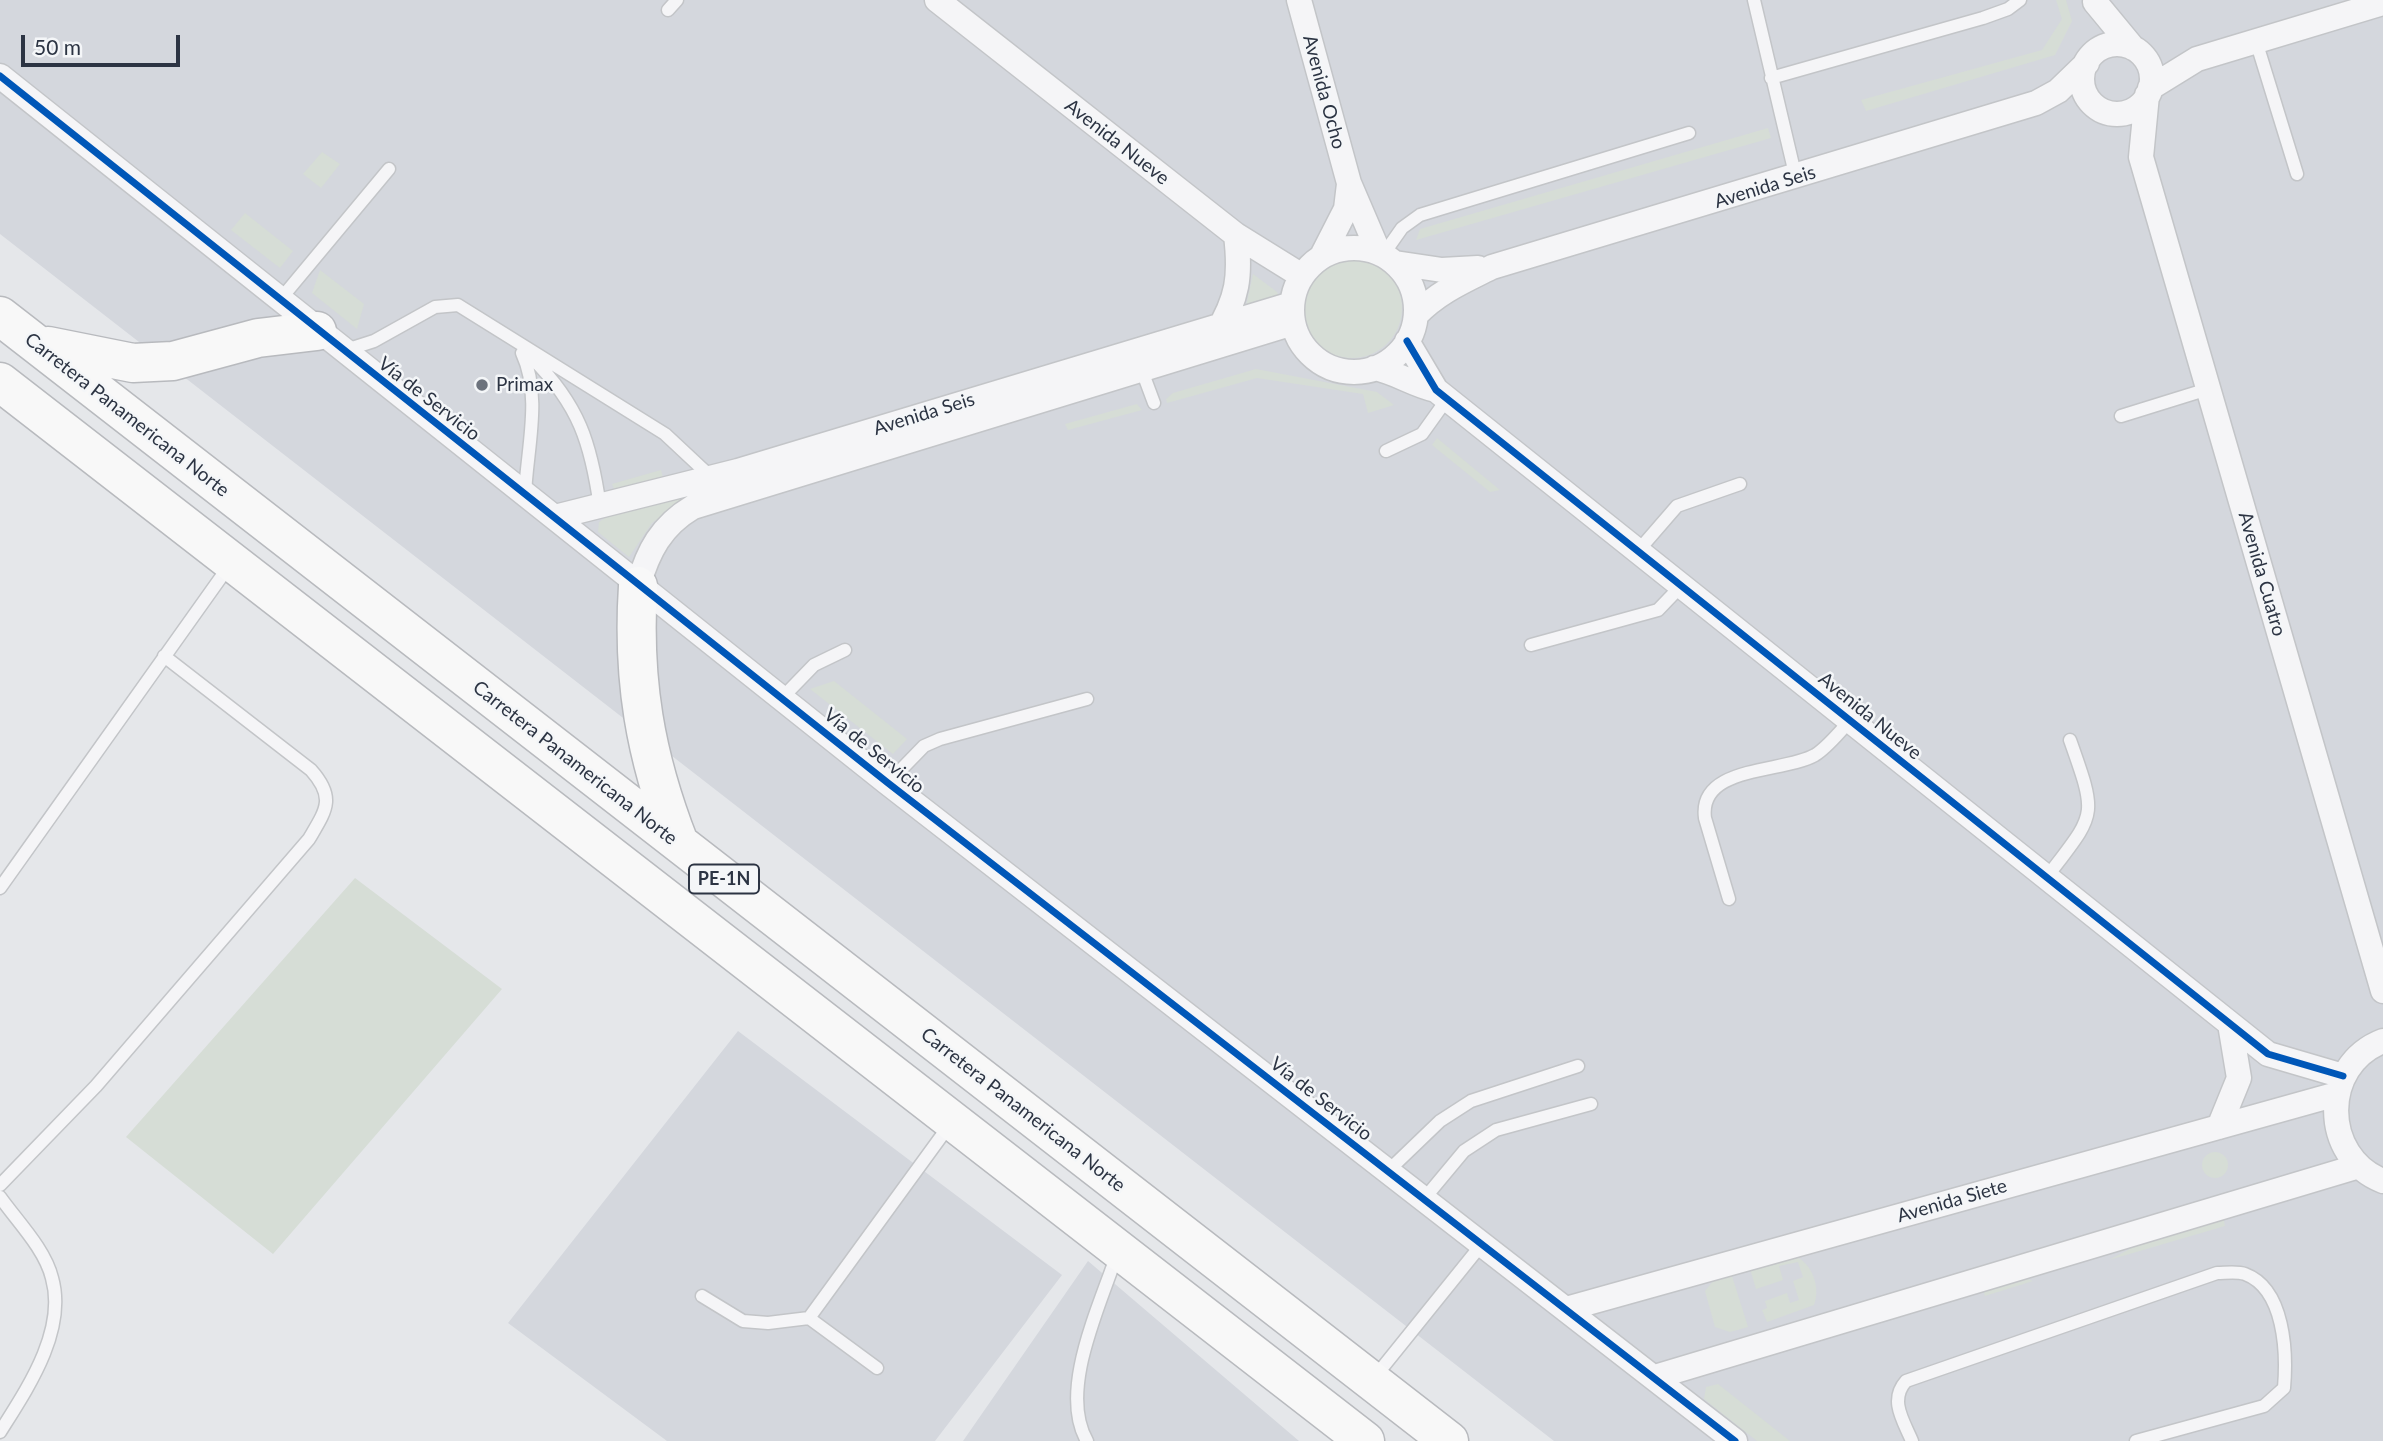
<!DOCTYPE html>
<html>
<head>
<meta charset="utf-8">
<style>
	body { margin:0 }
	#map { position:relative; width:2383px; height:1441px; overflow:hidden; background:#e5e7ea; font-family:Lato,sans-serif }
	canvas { display:block }
	.scale { position:absolute; left:21px; top:35px; width:159px; height:32px; box-sizing:border-box; border:4px solid #2c3443; border-top:0; padding-left:9px; font-size:21px; line-height:24px; white-space:nowrap; color:#2c3443; -webkit-text-stroke:5px #f4f6f8; paint-order:stroke }
</style>
</head>
<body>
<div id="map">
<canvas width="2383" height="1441"></canvas>
<div class="scale">50 m</div>
</div>
<script>
const g = document.querySelector('canvas').getContext('2d');
g.lineJoin = 'round';
function fill(path, color) { g.fillStyle = color; g.fill(path, 'evenodd'); }
function strokePath(path, color, width, dash) { g.strokeStyle = color; g.lineWidth = width; g.lineCap = dash ? 'butt' : 'round'; g.setLineDash(dash || []); g.stroke(path); }
function drawText(font, color, halo, rows, align = 'center') {
  g.font = font + ' Lato,sans-serif'; g.lineWidth = 5; g.setLineDash([]); g.textBaseline = 'middle'; g.strokeStyle = halo; g.fillStyle = color; for (const [text, x, y, turn = 0] of rows) {
    g.save(); g.translate(x, y); g.rotate((+turn || 0) * Math.PI / 180); g.textAlign = isNaN(turn) ? turn : align; if (halo) g.strokeText(text, 0, 0); g.fillText(text, 0, 0); g.restore();
  }
}
fill(new Path2D(`
	M0 0H2383V1441H1554L0 234Z
	M738 1031 1062 1275 935 1441H667L508 1323Z
	M1088 1261 1299 1441H963Z`), '#d4d7dd');
fill(new Path2D(`
	M2056 0H2066L2072 21 2055 55 1866 111 1861 100 2042 50 2062 19Z
	M1768 128 1771 138 1416 240 1420 229Z
	M322 152 340 164 321 188 303 174Z
	M245 213 293 251 280 268 231 230Z
	M1302 308a50 50 0 1 1 100 0a50 50 0 1 1-100 0Z
	M320 270 364 304 357 329 312 293Z
	M1253 274 1277 292 1279 296 1246 306Z
	M1256 369 1377 392 1394 405 1368 413 1363 394 1257 378 1167 403 1166 399 1173 393Z
	M1137 404 1142 410 1068 430 1065 424Z
	M1437 438 1500 490 1490 492 1432 445Z
	M661 470 663 478 615 491 612 484Z
	M694 492 652 523 629 557 598 532 599 522 608 516Z
	M834 681 907 739 893 754 810 689Z
	M355 878 502 989 273 1254 126 1137Z
	M2202 1165a13 13 0 1 1 26 0a13 13 0 1 1-26 0Z
	M2223 1216 2225 1226 2109 1260 2141 1243Z
	M1795 1256C1812 1263 1821 1288 1814 1305L1767 1322 1762 1310 1767 1308 1765 1301 1787 1293 1790 1303 1799 1300 1793 1281 1803 1277 1798 1262 1779 1266 1783 1280 1756 1289 1750 1269Z
	M1732 1276 1748 1327 1730 1332 1715 1327 1705 1291 1713 1281Z
	M2022 1277 2033 1281 1985 1296 1982 1287Z
	M1718 1384 1790 1441H1757L1704 1399 1706 1387Z`), '#d6ddd6');
const lane = new Path2D(`
	M1754 0 1796 178
	M668 10 677 0
	M2256 41 2297 174
	M1771 78 1983 18 2008 9 2020 0
	M1383 255 1402 228 1420 215 1689 133
	M279 301 389 169
	M346 350 374 341 435 307 458 305 665 434 711 477
	M522 353C542 396 527 448 525 494
	M532 358C579 405 591 443 600 507
	M1141 368 1154 403
	M2121 416 2208 389
	M1386 451 1422 434 1447 399
	M1638 551 1677 506 1740 484
	M1531 645 1658 610 1681 586
	M782 698 814 665 845 650
	M888 783 924 746 940 739 1087 699
	M2047 877C2096 812 2098 819 2070 740
	M0 888 229 566
	M1729 899 1705 818C1698 765 1784 773 1815 755 1828 747 1840 731 1850 721
	M1388 1171 1440 1121 1471 1101 1578 1066
	M0 1185 96 1086 309 839C326 810 336 798 311 770L164 656
	M0 1197C17 1221 45 1249 52 1278 67 1331 27 1389 0 1432
	M1424 1199 1464 1151 1496 1130 1591 1104
	M702 1296 743 1321 768 1323 809 1318 877 1368
	M809 1318 951 1123
	M1374 1378 1482 1244
	M1087 1441C1058 1391 1100 1306 1117 1254
	M1912 1441C1903 1420 1889 1400 1906 1381L2217 1273C2225 1273 2237 1271 2245 1274 2285 1289 2287 1353 2284 1388L2264 1406 2136 1441`);
const street = new Path2D(`
	M937 0 1236 235 1302 276
	M1299 0 1349 183 1379 253
	M2095 2 2133 48
	M2082 79a35 35 0 1 1 70 0a35 35 0 1 1-70 0Z
	M0 76 888 783 1735 1441
	M2150 88 2197 59 2383 3
	M2147 95 2141 157 2383 991
	M1292 310a62 62 0 1 1 124 0a62 62 0 1 1-124 0Z
	M1322 256 1346 209 1349 184
	M1395 263 1442 270 1478 268
	M1416 315C1438 292 1464 281 1492 267L2036 103 2058 91 2087 63
	M1216 334C1238 298 1241 276 1236 235
	M1407 341 1436 390 2268 1054 2343 1076
	M1374 368C1396 372 1413 385 1436 390
	M555 517 738 471 1292 304
	M638 586C648 551 661 526 693 507L1293 323
	M2383 1041C2320 1065 2321 1157 2383 1181
	M2219 1127 2239 1078 2230 1024
	M1566 1309 2337 1094
	M1655 1377 2359 1166`);
const highway = new Path2D(`
	M0 316 1449 1441
	M48 346 133 363 173 361 258 338 317 331
	M0 382 1365 1441
	M638 586C632 679 645 756 679 843`);
strokePath(lane, '#c3c5c8', 15);
strokePath(street, '#c3c5c8', 27);
strokePath(highway, '#b8babe', 41);
strokePath(lane, '#f5f5f7', 12);
strokePath(street, '#f5f5f7', 24);
strokePath(highway, '#f8f8f8', 38);
strokePath(new Path2D(`
	M0 76 888 783 1735 1441
	M1407 341 1436 390 2268 1054 2343 1076`), '#0057b8', 7);
for (const [x, y, r, color] of [
	[482,385,7,"#6d737d"]
]) { const dot = new Path2D(); dot.arc(x, y, r, 0, 2 * Math.PI); g.fillStyle = color; g.fill(dot); strokePath(dot, '#f4f6f8', 2.5); }
for (const [x, y, w] of [
	[724,879,70]
]) { const box = new Path2D(); box.roundRect(x - w / 2, y - 14.5, w, 29, 5); g.fillStyle = '#f4f6f8'; g.fill(box); strokePath(box, '#2c3443', 2); }
drawText('bold 18px', '#2c3443', null, [
	["PE-1N",724,879]
]);
drawText('19px', '#2c3443', '#f4f6f8', [
	["Avenida Ocho",1324,92,75],
	["Avenida Nueve",1117,142,38],
	["Avenida Seis",1765,187,-17],
	["Vía de Servicio",429,399,38],
	["Avenida Seis",924,414,-17],
	["Carretera Panamericana Norte",127,415,38],
	["Avenida Cuatro",2262,574,74],
	["Avenida Nueve",1870,716,39],
	["Vía de Servicio",874,751,39],
	["Carretera Panamericana Norte",575,763,38],
	["Vía de Servicio",1321,1099,38],
	["Carretera Panamericana Norte",1023,1110,38],
	["Avenida Siete",1952,1201,-16]
]);
drawText('19px', '#2c3443', '#f4f6f8', [
	["Primax",496,385]
], 'left');
</script>
</body>
</html>
